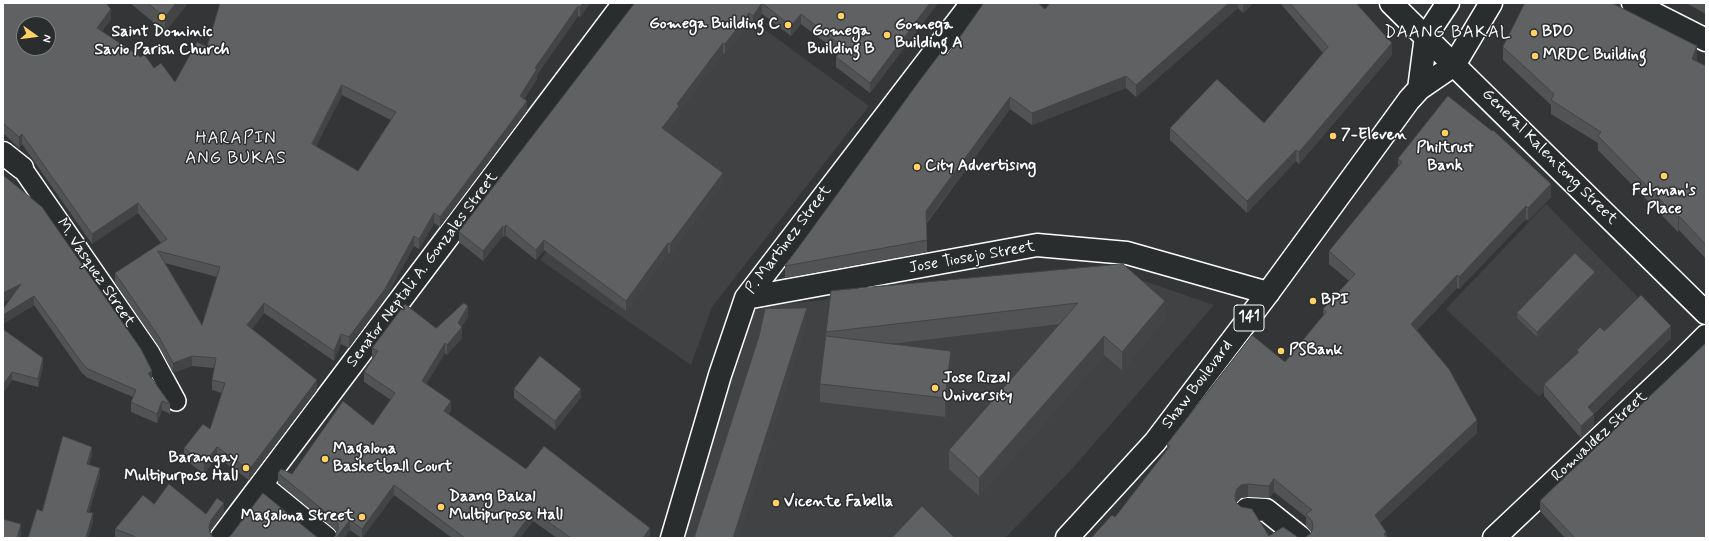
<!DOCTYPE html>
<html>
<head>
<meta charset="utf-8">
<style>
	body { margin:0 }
	#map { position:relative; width:1709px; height:541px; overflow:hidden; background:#333536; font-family:Mynerve,sans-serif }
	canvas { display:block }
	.frame { position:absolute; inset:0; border:4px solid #fff; pointer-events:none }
	.north { position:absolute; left:16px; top:16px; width:40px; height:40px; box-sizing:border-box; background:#2a2d2e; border:1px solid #7f8182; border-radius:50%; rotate:104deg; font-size:11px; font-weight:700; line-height:16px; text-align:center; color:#fff }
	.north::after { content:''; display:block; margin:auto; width:14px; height:18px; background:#ffd166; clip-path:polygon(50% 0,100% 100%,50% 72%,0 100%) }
</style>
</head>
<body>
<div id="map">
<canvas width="1709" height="541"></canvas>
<div class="frame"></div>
<div class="north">N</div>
</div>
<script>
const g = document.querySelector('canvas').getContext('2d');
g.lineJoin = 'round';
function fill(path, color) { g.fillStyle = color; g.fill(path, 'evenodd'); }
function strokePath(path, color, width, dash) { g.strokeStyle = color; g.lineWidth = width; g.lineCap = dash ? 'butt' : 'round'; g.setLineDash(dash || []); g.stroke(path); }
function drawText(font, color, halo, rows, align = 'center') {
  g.font = font + ' Mynerve,sans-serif'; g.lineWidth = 3; g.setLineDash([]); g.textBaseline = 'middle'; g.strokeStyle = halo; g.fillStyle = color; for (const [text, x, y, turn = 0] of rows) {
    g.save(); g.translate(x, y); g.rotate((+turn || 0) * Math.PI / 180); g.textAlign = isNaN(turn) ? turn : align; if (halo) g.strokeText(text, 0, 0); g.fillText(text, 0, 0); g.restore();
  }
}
fill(new Path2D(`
	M724 15 756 23 869 106 712 307 691 365 540 260Z
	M1546 204 1638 297 1539 397 1446 309Z
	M1118 272 1214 305 1073 468 1005 538H677L755 307 1013 281Z`), '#404243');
const pedestrian = new Path2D(`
	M22 168 150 353 176 401`);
const minor = new Path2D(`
	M1633 3 1706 40
	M3 153 22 168
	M746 298 1037 245 1127 253 1268 293
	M261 485 326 538
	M1247 509 1266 510 1301 538
	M221 538 624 3
	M672 538 720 375 746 298 972 3
	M1494 538 1674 368 1706 336`);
const secondary = new Path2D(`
	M1391 3 1706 313`);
const primary = new Path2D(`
	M1419 89 1426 36 1448 3
	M1067 538 1155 442 1268 293 1409 100 1419 89 1454 65 1491 3`);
strokePath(pedestrian, '#fff', 22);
strokePath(minor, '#fff', 25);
strokePath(secondary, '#fff', 25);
strokePath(primary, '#fff', 25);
strokePath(pedestrian, '#2a2d2e', 19);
strokePath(minor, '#2a2d2e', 22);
strokePath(secondary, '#2a2d2e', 22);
strokePath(primary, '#2a2d2e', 22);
fill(new Path2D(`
	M3 3 111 19 102 31 154 68 175 82 207 47 220 3H590L580 17 578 16 537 75V79L524 99 527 111 440 227 434 223 419 249 414 246 385 299 349 348 341 344 334 361 264 313 252 329 317 390 249 480 217 457 204 474 184 459V448L210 429 222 393 212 390V380L214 368 192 366 173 373 159 347 115 283V273L161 243 138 213 92 244 22 144 19 148 3 133ZM342 95 391 120 358 171 316 146ZM165 263 217 277 202 325Z
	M130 3H188L165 32Z
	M635 3H938L870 93 836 67V57L839 53 801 24 791 36 762 14 753 26 749 23 725 54 723 53 679 111V116L667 132 723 183 670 254 668 253 626 311 544 250 536 260 506 236 504 237 503 236 483 261 459 242V232Z
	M1050 3H1253L1243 13 1238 8 1136 97 1126 88 1032 125 1010 109 927 223V252L785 278V266L947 55 1045 9Z
	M1280 3H1356L1392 55 1299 164 1296 161 1247 213 1170 140V128L1264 123 1323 53Z
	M1686 3H1706V14Z
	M1503 47 1697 60 1696 61 1706 66V259L1679 230 1678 232 1598 150V143L1551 114V105L1503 60Z
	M1448 96 1492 131 1493 130 1551 184V197L1528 221 1526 219 1459 289 1457 288 1417 330 1449 369 1477 420V433L1380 523 1386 532 1387 538H1091L1112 515 1115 517 1167 450V444L1252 335 1285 362 1323 316V309L1349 281 1329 264V251L1398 166V159ZM1274 492 1306 517V526L1311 532V533L1306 537 1299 538 1283 527 1269 536 1252 509 1241 507 1236 503 1241 498 1248 497 1269 498Z
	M3 175 152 379 170 404V414L162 410 157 423 131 412V402L133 397 88 378 82 373 34 305 3 324V309L10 299Z
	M1123 264 1165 319 1122 370 1104 355 979 496 949 469V450L1060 324 889 344 951 369 945 417 820 402V384L826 332Z
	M1595 277 1537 337 1517 318V313Z
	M468 317 461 327 462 338 447 355 445 353 426 384 451 411 448 414 526 469 650 538H557L533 521 520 538H452L394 495 362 538H361L350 530 344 538H333L335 536 337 533 334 529 278 483V473L292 474 373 425 391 400 364 382V372L373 359 372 358V348L436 328Z
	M3 329 43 366 38 387 12 380 3 393Z
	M1604 331 1671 338 1594 414V426L1581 438 1544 396V384L1577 354V350Z
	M514 389 581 397 555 430 514 398Z
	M1540 501 1706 538H1565L1540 511Z
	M154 504 206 514 224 513 211 530 210 533 214 538H115V529Z`), '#525354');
fill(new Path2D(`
	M176 3H188L165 32V17Z
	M583 3H590L580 17V7Z
	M762 3V14L753 26V16Z
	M930 3H938L870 93V83Z
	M1229 3H1238V8L1136 97V85Z
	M1243 3H1253L1243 13Z
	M578 6V16L537 75V79L520 106V96L535 68Z
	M111 9V19L97 38V28Z
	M749 13V23L725 54V44Z
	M801 14V24L791 36V26Z
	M723 43V53L679 111V116L662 139V128L677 104Z
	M1392 43V55L1299 164V152Z
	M1697 46V60L1692 72V59Z
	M1126 76V88L1032 125V113Z
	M342 85V95L312 154V144Z
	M1010 97V109L926 223V211Z
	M527 101V111L440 227V217Z
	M22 134V144L19 148V137Z
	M1296 150V161L1247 213V201Z
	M723 173V183L670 254V244Z
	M1551 184V197L1528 221V208Z
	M138 203V213L92 244V234Z
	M1526 206V219L1459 289V277Z
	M434 213V223L419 249V239Z
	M1679 216V230L1678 232V218Z
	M506 225V236L504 237V227Z
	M503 226V236L483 261V251Z
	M414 236V246L385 299 349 348V337Z
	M544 240V250L536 260V250Z
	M668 243V253L626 311V301Z
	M1595 272V277L1537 337V332Z
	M1457 275V288L1411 336V324Z
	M21 284V293L3 303V293Z
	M34 296V305L3 324V315Z
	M1165 301V319L1122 370V352Z
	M264 303V313L247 336V325Z
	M468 306V317L458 332 462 327V338L447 355V345L458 323Z
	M807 308V326L739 538H733Z
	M1671 326V338L1588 420V407Z
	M341 334V344L334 361V351Z
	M1104 336V355L979 496V478Z
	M445 343V353L422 391V381Z
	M951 351V369L945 417V398Z
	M192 356V366L173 373V363Z
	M43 358V366L38 387V379Z
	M152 371V380L148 373Z
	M12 372V380L3 393V385Z
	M317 380V390L249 480V470Z
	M581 389V397L555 430V421Z
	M162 401V410L157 423V414Z
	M451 401V411L444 421V411Z
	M1594 414V426L1581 438V426Z
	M1477 420V433L1375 528V515Z
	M92 447V455L87 472V464Z
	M217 447V457L204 474V463Z
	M100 468V476L87 520V512Z
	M1274 479V492L1269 498V486Z
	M1248 484V497L1241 498 1237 502 1235 508V495L1237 489 1241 485Z
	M394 485V495L362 538V529Z
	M224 503V513L211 530 209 537V527L211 520Z
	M533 511V521L520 538H513Z
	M93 513V522L88 538H86Z
	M350 520V530L344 538H336Z
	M21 524V534L20 538H17Z
	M650 528V538H643Z
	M1386 532V538L1384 534Z`), '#424445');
const building = new Path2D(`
	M3 3H106L111 9 97 28 141 57 144 54 154 68 161 63 175 82 197 42 207 47 220 3H583L580 7 578 6 535 68 537 69 520 96 527 101 440 217 434 213 419 239 414 236 385 289 349 337 341 334 334 351 264 303 247 325 317 380 249 470 217 447 204 463 184 448 203 424 210 429 225 383 212 380 216 358 192 356 173 363 159 337 115 273 167 239 138 203 92 234 22 134 19 137 3 123ZM24 24H48V48H24ZM342 85 396 112 358 171 312 144ZM158 251 220 267 202 325Z
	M148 3H176L165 17Z
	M635 3H930L870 83 836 57 843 47 801 14 791 26 762 3 753 16 749 13 725 44 723 43 677 104 679 106 662 128 723 173 670 244 668 243 626 301 544 240 536 250 506 225 504 227 503 226 483 251 459 232Z
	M984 3H1038L1045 9 1050 3H1229L1136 85 1126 76 1032 113 1010 97 926 211 927 240 785 266 920 80 942 51 947 55Z
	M1290 3H1356L1392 43 1299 152 1296 150 1247 201 1170 128 1217 79 1264 123 1328 47Z
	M1525 3H1612L1697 46 1692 59 1706 66V245L1679 216 1678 218 1598 136 1601 132 1551 100 1554 94 1503 47Z
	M1448 96 1492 131 1493 130 1551 184 1528 208 1526 206 1459 277 1457 275 1411 324 1449 369 1477 420 1375 515 1386 532 1384 534 1387 538H1091L1112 515 1115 517 1170 446 1167 444 1252 335 1285 362 1326 312 1323 309 1355 274 1329 251 1402 162 1398 159ZM1274 479 1312 510 1306 514 1312 521 1313 527 1311 533 1306 537 1299 538 1283 527 1269 536 1252 509 1241 507 1236 502 1235 495 1237 489 1241 485 1248 484 1269 486Z
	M3 175 42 207 141 349 152 371 148 373 170 404 162 401 157 414 131 402 136 390 88 369 82 363 34 296 3 315V309L21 284 3 293Z
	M1575 253 1595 272 1537 332 1517 313Z
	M1123 264 1165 301 1122 352 1104 336 979 478 949 450 1078 303 826 332 831 291Z
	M1641 295 1671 326 1588 407 1594 414 1581 426 1544 384 1579 352 1577 350 1600 327 1604 331Z
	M464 303 468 306 458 323 462 327 447 345 445 343 422 381 451 401 444 411 526 469 544 446 650 528 643 538H571L533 511 513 538H465L394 485 362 529 350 520 336 538H333L335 536 338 530V523L334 519 278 473 281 469 292 474 343 401 373 425 395 393 364 372 378 351 372 348 405 304 436 328Z
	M807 308 733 538H694L759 336 765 309Z
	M3 329 43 358 38 379 12 372 3 385Z
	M826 336 951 351 945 398 820 384Z
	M1705 344 1706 345V538H1575L1540 501Z
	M540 356 581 389 555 421 514 389Z
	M63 436 92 447 87 464 100 468 87 512 93 513 86 538H28L37 509 42 511Z
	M169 484 206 514 217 498 224 503 211 520 209 527 210 533 214 538H133L134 536 115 529 143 495 154 504Z
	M263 493 318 538H319H228L231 535Z
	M922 506 954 537V538H892Z
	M3 519 21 524 17 538H3Z`);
fill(building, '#5f6162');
strokePath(building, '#424445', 1);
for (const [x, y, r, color] of [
	[841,16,4,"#ffd166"],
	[162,17,4,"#ffd166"],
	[788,25,4,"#ffd166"],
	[1534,33,4,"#ffd166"],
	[887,35,4,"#ffd166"],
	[1535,56,4,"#ffd166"],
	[1445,133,4,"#ffd166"],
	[1333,136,4,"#ffd166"],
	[917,167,4,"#ffd166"],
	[1664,176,4,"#ffd166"],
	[1313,301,4,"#ffd166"],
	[1281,351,4,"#ffd166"],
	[935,388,4,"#ffd166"],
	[325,459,4,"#ffd166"],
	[246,468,4,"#ffd166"],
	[776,503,4,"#ffd166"],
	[441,507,4,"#ffd166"],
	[362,517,4,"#ffd166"]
]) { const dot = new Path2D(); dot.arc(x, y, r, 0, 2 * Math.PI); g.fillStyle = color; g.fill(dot); strokePath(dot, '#2a2d2e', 1.5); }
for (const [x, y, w] of [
	[1249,318,30]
]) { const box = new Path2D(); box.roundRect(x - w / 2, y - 13, w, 26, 3); g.fillStyle = '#2a2d2e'; g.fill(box); strokePath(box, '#fff', 1); }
drawText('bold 15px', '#fff', null, [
	["141",1249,318]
]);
drawText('bold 16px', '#fff', '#2a2d2e', [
	["Gomega Building C",780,25,"right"],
	["Gomega",895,26],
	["Building A",895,44],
	["Gomega",841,32,"center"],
	["Building B",841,50,"center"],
	["Saint Dominic",162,33,"center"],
	["Savio Parish Church",162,51,"center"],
	["BDO",1542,33],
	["MRDC Building",1543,56],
	["7-Eleven",1341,136],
	["Philtrust",1445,149,"center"],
	["Bank",1445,167,"center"],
	["City Advertising",925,167],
	["Felman's",1664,192,"center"],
	["Place",1664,210,"center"],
	["BPI",1321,301],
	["PSBank",1289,351],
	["Jose Rizal",943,379],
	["University",943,397],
	["Magalona",333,450],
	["Basketball Court",333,468],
	["Barangay",238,459,"right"],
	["Multipurpose Hall",238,477,"right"],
	["Daang Bakal",449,498],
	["Multipurpose Hall",449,516],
	["Vicente Fabella",784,503],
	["Magalona Street",354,517,"right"]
], 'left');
drawText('16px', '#fff', '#2a2d2e', [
	["General Kalentong Street",1549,157,45],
	["P. Martinez Street",789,240,-53],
	["Jose Tiosejo Street",972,258,-10],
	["Senator Neptali A. Gonzales Street",423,270,-53],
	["M. Vasquez Street",95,273,56],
	["Shaw Boulevard",1198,385,-53],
	["Romualdez Street",1600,437,-43]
]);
g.letterSpacing = '1px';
drawText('17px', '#fff', '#2a2d2e', [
	["DAANG BAKAL",1448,33],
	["HARAPIN",236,139],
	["ANG BUKAS",236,159]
]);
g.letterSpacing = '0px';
</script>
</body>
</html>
